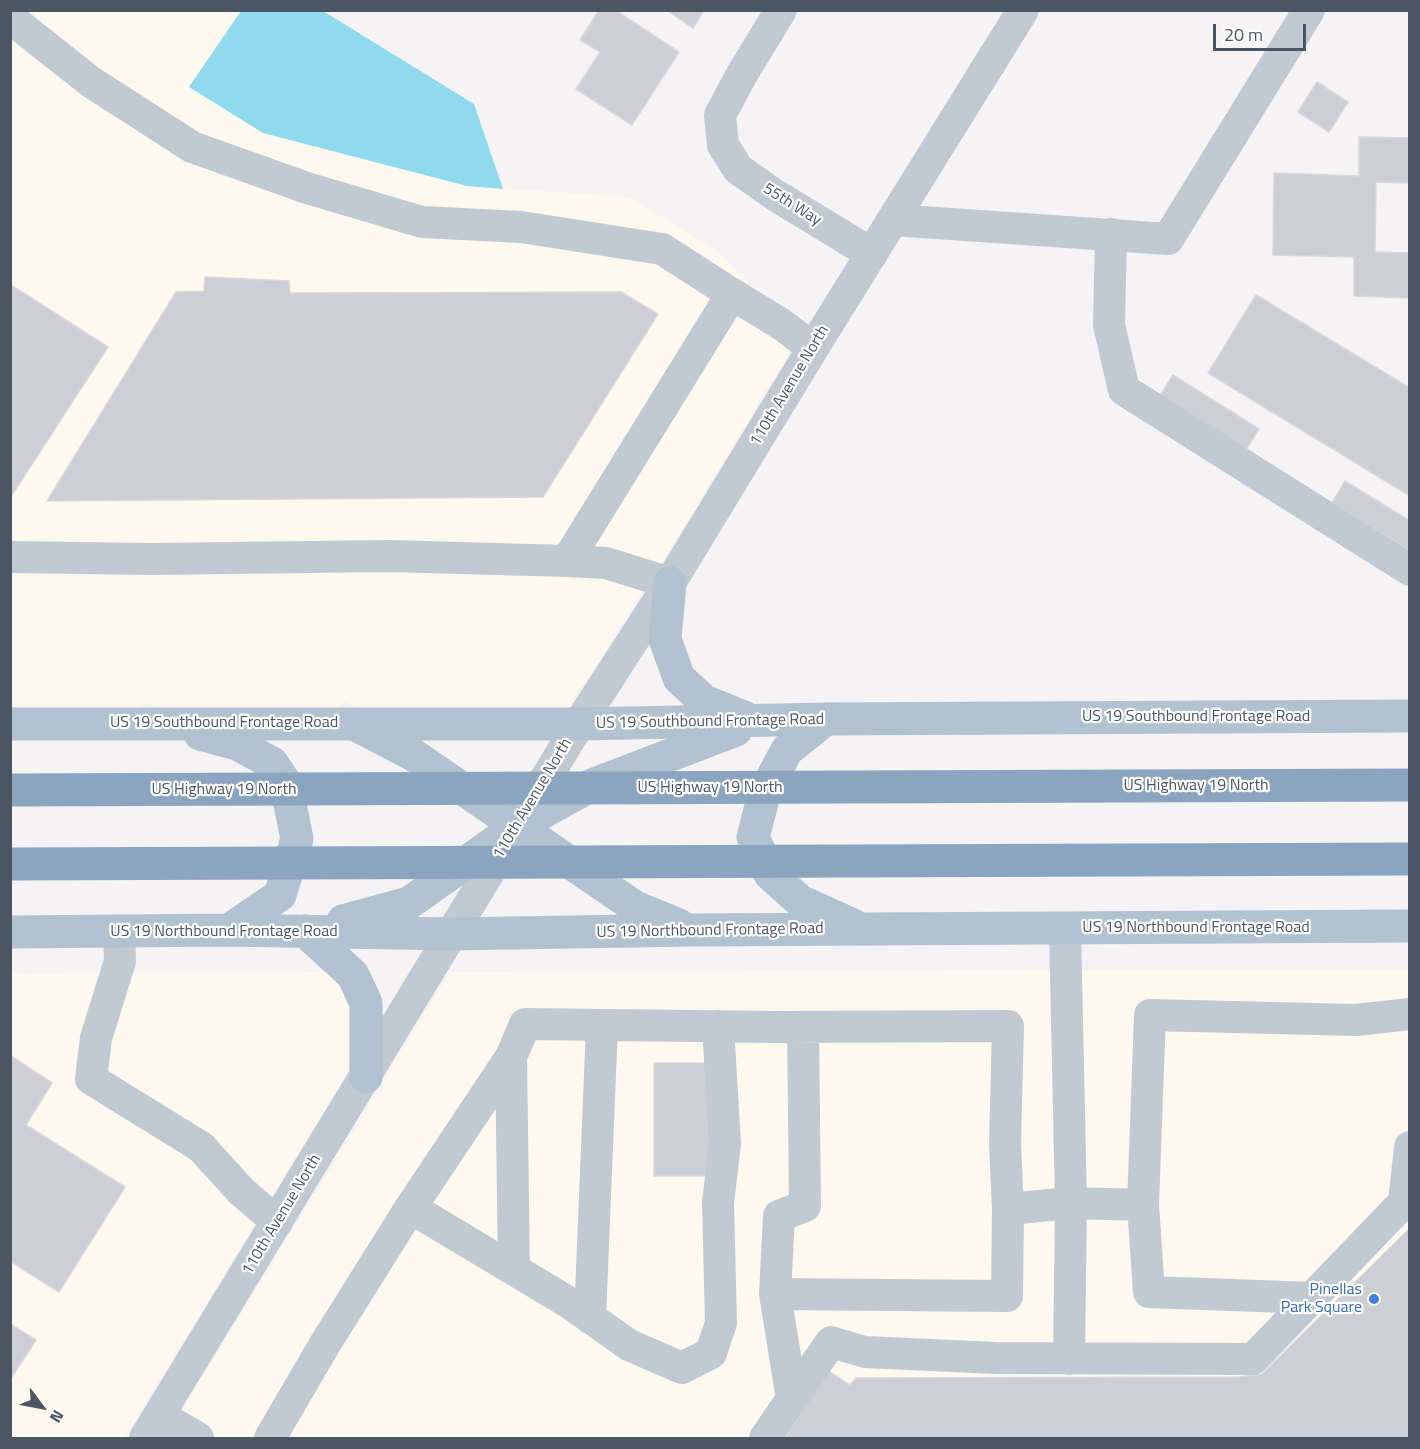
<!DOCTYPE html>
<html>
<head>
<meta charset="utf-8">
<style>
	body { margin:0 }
	#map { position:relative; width:1420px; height:1449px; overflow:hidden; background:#f5f3f3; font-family:"Titillium Web",sans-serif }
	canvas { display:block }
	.frame { position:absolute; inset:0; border:12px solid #4a5661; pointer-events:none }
	.north { position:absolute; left:12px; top:1377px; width:60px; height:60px; -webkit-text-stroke:4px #fff; paint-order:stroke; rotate:122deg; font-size:16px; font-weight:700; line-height:24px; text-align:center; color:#4a5661 }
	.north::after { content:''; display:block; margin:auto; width:21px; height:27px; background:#4a5661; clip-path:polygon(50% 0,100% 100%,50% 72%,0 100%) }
	.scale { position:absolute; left:1213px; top:24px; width:93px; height:27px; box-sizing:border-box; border:3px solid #4a5661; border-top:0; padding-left:8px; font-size:18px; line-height:21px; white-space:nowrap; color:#4a5661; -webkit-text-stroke:4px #fff; paint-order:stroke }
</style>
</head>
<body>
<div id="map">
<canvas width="1420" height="1449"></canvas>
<div class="frame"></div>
<div class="north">N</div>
<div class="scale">20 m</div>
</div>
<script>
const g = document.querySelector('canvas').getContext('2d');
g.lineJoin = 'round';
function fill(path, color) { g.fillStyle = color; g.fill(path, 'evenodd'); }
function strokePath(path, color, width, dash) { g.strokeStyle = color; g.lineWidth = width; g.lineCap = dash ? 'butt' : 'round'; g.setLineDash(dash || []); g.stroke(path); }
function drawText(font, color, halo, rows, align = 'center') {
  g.font = font + ' "Titillium Web",sans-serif'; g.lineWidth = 4.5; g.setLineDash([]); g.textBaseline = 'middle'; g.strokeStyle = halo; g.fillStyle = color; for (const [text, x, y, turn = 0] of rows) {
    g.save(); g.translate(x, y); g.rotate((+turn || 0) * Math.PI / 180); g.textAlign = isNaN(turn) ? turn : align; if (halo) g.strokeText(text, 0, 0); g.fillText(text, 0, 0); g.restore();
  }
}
fill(new Path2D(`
	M10 11H241L189 87 467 186 629 197 716 250 800 335 660 565 568 707H355L343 701 340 707H158L143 703 142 706 138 707 11 708Z
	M1409 969V1438H165L376 1095H383V1083L450 972Z
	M326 972 338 984 348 1005V1072L124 1438H11L10 973Z`), '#fdf9ef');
fill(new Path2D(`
	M241 11H323L474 104 503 189 467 186 263 133 189 87Z`), '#90daee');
const building = new Path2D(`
	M599 10H615L679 52 632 125 576 89 600 52 580 40Z
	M666 10H704L693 28Z
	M1317 82 1348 102 1329 132 1298 112Z
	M1359 137 1410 138V183L1376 182 1375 252 1410 253V298L1354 296V257L1273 255 1274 173 1359 176Z
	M205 277 289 281 290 293 621 292 658 314 543 497 47 501 176 292 204 291Z
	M11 285 108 347 10 498V286Z
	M1256 295 1410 388V496L1208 373Z
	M1173 375 1259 429 1245 451 1159 397Z
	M1345 481 1410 521V551L1332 503Z
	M11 1056 52 1083 26 1125 125 1187 59 1292 10 1261Z
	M654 1063H718V1176H654Z
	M1410 1228V1438H785L828 1371 850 1385 856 1378 1239 1377 1262 1374Z
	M10 1324 36 1340 10 1380Z`);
fill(building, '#cdcfd5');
strokePath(building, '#d7d9de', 1.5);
strokePath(new Path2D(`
	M781 10 742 74 720 115 723 145 738 169 775 195 872 254
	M10 18 91 82 192 147 307 188 422 222 521 227 662 249 732 294
	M893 220 1168 239 1309 10
	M1111 234 1109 325 1124 390 1410 570
	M10 557 152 559 390 556 567 561 732 294 781 324 813 348
	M567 561 606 563 670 583
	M1065 928 1071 1203 1143 1205 1150 1015 1356 1020 1410 1014
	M119 931 120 961 96 1038 91 1079 201 1147 241 1191 277 1222
	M511 1057 514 1269
	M1143 1205 1149 1292 1313 1298
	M411 1208 568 1302 629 1345 682 1368 711 1353 721 1323 718 1203 725 1144 718 1026
	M1008 1209 1071 1203 1069 1359
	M775 1294 779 1216 805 1206 803 1027
	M590 1318 602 1025
	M159 1415 198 1438
	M145 1438 579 724 670 583 813 348 1023 10
	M270 1438 325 1344 407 1213 511 1057 525 1024 776 1027 1008 1026 1005 1145 1008 1209 1007 1296 775 1294 792 1399
	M765 1438 831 1342 865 1352 996 1358 1253 1359 1404 1202 1410 1147`), '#c1cad2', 32);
strokePath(new Path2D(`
	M670 583 665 639 679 678 704 701 744 717
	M826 719 787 750 765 791 753 837 770 874 800 901 853 925
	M10 724H579L826 719 1410 716
	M356 725 412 754 635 907 679 925
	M200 734 237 744 272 763 286 784 297 839 280 895 229 930
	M343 921 409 903 516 827 592 785 736 730
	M305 931 353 975 366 1003V1077
	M10 932 229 930 451 934 692 930 1410 926`), '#b3c2d1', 33);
strokePath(new Path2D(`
	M10 790 1410 785
	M10 864 1410 859`), '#8ba5c1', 33);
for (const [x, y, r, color] of [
	[1374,1299,6,"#3f7fe0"]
]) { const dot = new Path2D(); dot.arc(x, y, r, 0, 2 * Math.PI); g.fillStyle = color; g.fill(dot); strokePath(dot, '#fff', 2); }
drawText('16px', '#4a5661', '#fff', [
	["55th Way",792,205,32],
	["110th Avenue North",790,386,-59],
	["US 19 Southbound Frontage Road",1196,717],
	["US 19 Southbound Frontage Road",710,722,-1],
	["US 19 Southbound Frontage Road",224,723],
	["US Highway 19 North",1196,786],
	["US Highway 19 North",710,788],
	["US Highway 19 North",224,790],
	["110th Avenue North",533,799,-59],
	["US 19 Northbound Frontage Road",1196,928],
	["US 19 Northbound Frontage Road",710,931,-1],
	["US 19 Northbound Frontage Road",224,932],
	["110th Avenue North",282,1215,-59]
]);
drawText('16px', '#366cbe', '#fff', [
	["Pinellas",1362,1290],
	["Park Square",1362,1308]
], 'right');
</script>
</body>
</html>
